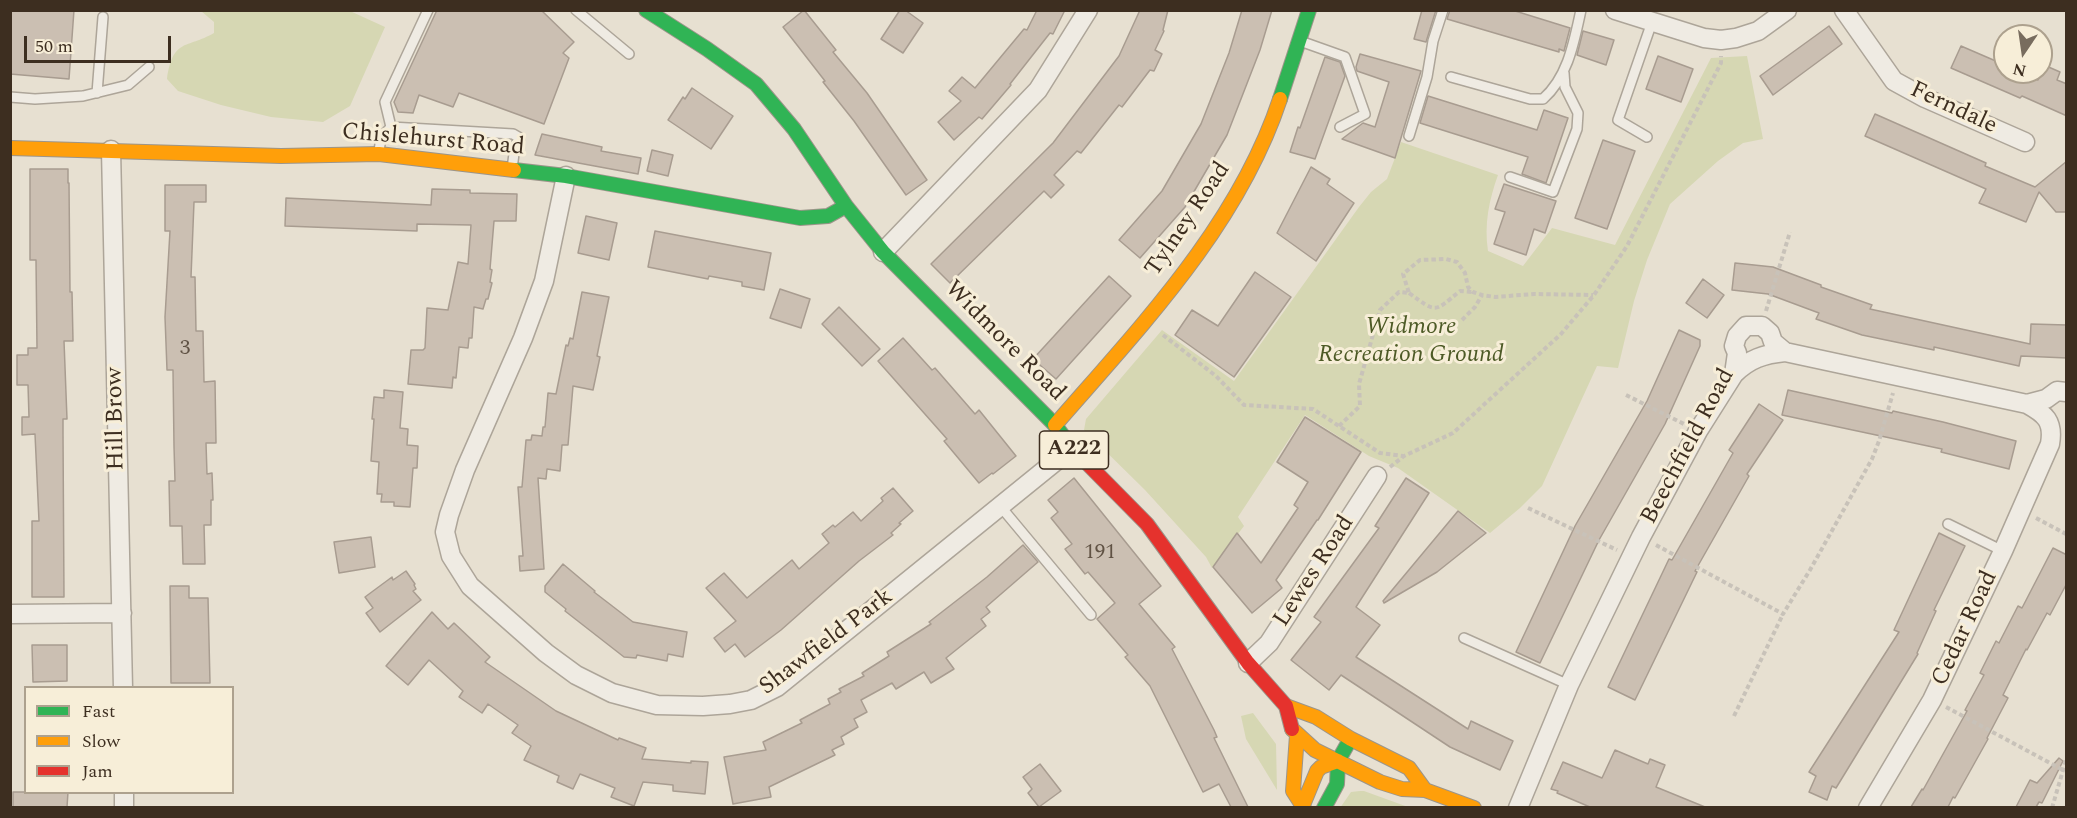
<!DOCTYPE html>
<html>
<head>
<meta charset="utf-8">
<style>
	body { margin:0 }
	#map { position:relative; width:2077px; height:818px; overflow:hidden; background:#e7e0d1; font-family:Spectral,serif }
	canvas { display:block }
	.frame { position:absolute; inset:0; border:12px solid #3d2e20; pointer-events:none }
	.legend { position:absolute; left:24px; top:686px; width:210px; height:108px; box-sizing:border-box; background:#f7eed8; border:2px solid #ada18e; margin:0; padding:8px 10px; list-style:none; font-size:18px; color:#3d2e20 }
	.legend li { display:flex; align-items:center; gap:12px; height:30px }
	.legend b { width:30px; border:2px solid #ada18e }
	.north { position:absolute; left:1993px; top:24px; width:60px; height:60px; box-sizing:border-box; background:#f7eed8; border:2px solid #ada18e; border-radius:50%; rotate:193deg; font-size:16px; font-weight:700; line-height:24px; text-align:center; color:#3d2e20 }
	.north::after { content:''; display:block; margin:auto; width:21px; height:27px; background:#786c5e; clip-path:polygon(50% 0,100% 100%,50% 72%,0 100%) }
	.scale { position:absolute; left:24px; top:36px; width:147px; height:27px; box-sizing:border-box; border:3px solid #3d2e20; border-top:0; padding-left:8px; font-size:18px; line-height:21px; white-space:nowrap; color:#3d2e20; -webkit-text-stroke:4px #f7eed8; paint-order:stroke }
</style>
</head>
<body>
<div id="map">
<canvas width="2077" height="818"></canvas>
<div class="frame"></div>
<ul class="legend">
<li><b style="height:8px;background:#30b455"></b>Fast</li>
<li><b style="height:8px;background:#ff9f0a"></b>Slow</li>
<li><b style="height:8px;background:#e5322d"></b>Jam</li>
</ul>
<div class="north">N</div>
<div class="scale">50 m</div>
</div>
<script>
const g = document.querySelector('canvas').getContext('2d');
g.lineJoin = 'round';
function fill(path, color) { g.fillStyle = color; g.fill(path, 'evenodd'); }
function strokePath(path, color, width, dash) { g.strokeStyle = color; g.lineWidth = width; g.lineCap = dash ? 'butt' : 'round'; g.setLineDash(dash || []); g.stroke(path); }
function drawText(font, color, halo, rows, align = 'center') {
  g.font = font + ' Spectral,serif'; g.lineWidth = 6; g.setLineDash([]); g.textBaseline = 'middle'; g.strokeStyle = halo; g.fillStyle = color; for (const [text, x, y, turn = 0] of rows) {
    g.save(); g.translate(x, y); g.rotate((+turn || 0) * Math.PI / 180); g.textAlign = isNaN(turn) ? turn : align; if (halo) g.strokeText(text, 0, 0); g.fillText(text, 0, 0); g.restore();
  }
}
fill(new Path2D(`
	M201 11H350L385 27 350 106 323 122 271 117 221 105 178 91 167 79C173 38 186 49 214 33V22Z
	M1747 56 1763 139 1743 143 1718 161 1670 204 1647 260 1634 301 1618 368 1597 366 1542 486 1520 508 1490 533 1398 468 1369 456 1305 415 1238 517 1244 526 1212 568 1206 557 1145 490 1084 430 1086 419 1162 330 1234 381 1359 207 1371 192 1387 179 1401 142 1498 175C1489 200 1484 224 1488 251L1523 266 1552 228 1615 245 1711 58Z
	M1253 713 1276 744 1277 790 1246 739 1241 716Z
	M1360 791H1364L1408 807 1340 808 1351 792Z`), '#d6d7b3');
const building = new Path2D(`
	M10 10H74L69 79 10 74Z
	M437 10H541L574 42 563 53 569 58 544 124 459 93 453 107 419 95 413 113 398 112 394 102Z
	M804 10 836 50 833 52 867 93 927 180 906 195 854 121 823 82 825 81 783 27Z
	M900 10H905L923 23 903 53 881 39Z
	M1037 10H1065L1053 34 1050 33 1010 84 1011 85 982 119 979 117 954 140 938 122 961 101 949 91 962 77 975 88 1024 29 1027 30Z
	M1140 10H1168L1163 30 1164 31 1155 50 1162 54 1154 71 1150 70 1122 107 1119 105 1081 153 1077 151 1054 175 1064 185 1051 198 1044 191 950 283 931 264 1053 143 1119 56Z
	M1242 10H1272L1260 50 1227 135 1185 207 1140 258 1119 240 1162 191 1201 124 1229 53Z
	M1422 10H1436L1426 42 1414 39Z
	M1450 10H1512L1570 28 1564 51 1559 49V52L1447 19Z
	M1829 26 1842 44 1773 95 1760 76Z
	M1583 31 1614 40 1606 65 1577 55Z
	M1961 46 2005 65V72H2020L2038 80 2044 65 2060 72 2057 80 2067 84V116L2022 96 2020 98 1951 68Z
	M1360 54 1421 71 1395 158 1342 139 1363 123 1375 127 1389 82 1357 71 1356 67Z
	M1658 56 1693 69 1681 102 1646 89Z
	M1325 57 1340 62 1345 76 1315 159 1290 152 1298 127 1300 128Z
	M692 88 733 116 711 149 668 120 683 97 685 99Z
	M1428 96 1537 130 1544 110 1568 118 1546 183 1522 174 1528 157 1420 123Z
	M1875 114 1986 163 1985 166 2035 187 2067 161V212H2056L2039 192 2026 222 1979 203 1986 189 1865 136Z
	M542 134 602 147 601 151 641 158 638 174 535 155Z
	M1603 140 1635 151 1607 229 1575 218Z
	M652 150 673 155 668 176 647 171Z
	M1311 167 1330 179 1327 184 1354 203 1316 261 1277 233Z
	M30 169H68V183H69L70 292H72L73 341H64L67 419H63V434L64 597H32V521H39L35 434 22 435V417H29L28 385H17V355H28V348H37L36 260H30Z
	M1504 184 1556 201 1545 233 1534 229 1526 255 1494 244 1505 212 1495 209Z
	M165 185H206V202H194L191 277H195L196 331H203L204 382 215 381 216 443H206L207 474 212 473 213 500H211V525H204L205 564H183L182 526H170L169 481H175L174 446 173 370H167L165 317 170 231H165Z
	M432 189 470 190V193L517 194 516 221H494L490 269 492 270 490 282 492 283 488 299H486L483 309 474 307 472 338H469L468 348 459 347 456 378 453 377 452 388 408 384 411 350H423L425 348 427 308 448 310 458 262 468 264 471 225 417 224V231L285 226 286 198 431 205Z
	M586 216 617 223 609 260 578 253Z
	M655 231 771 253 764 290 742 286V282L709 276 708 279 648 267Z
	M1735 263 1773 267 1821 285V287L1872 305 1870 309 2030 344 2031 324 2067 325V358L2021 356 2019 366 1934 347V350L1862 335 1816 319 1819 313 1768 294 1732 290Z
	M1255 272 1291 297 1234 377 1175 335 1192 310 1218 326Z
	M1109 276 1131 296 1056 379 1033 359Z
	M1703 279 1724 295 1707 318 1686 303Z
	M780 289 810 299 801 328 770 318Z
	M582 292 609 297 597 356 600 357 593 390 573 386 568 445H562L560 471 547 469 546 479 538 478 544 569 520 571 519 556H523L518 487H522L526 440H531L532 435 542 436 543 427H545L548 393 556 394 566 345 568 346 570 338 573 339Z
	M839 307 880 349 862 366 822 324Z
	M1679 330 1700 340V346L1665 424 1599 540 1540 663 1516 652 1575 526 1647 401Z
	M903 338 932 370 935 368 975 414 979 410 1016 456 993 474 992 473 979 483 944 441 947 439 878 361Z
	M384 390 403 392 400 428 408 429 407 445 418 446 417 468H413L410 507 394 506V502H381L382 494H377L379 462 371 461 374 419H372L374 397 384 398Z
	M1788 390 1892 413 1893 411 1943 422 2016 441 2009 469 1941 452 1942 449 1782 415Z
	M1759 404 1783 420 1747 474 1749 476 1695 571 1697 572 1635 700 1608 687 1669 559 1672 560 1733 453 1729 450Z
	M1305 417 1361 452 1318 520H1317L1276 580 1282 588 1252 613 1213 567 1237 533 1261 563 1298 508 1294 505 1308 482 1277 462Z
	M1074 478 1161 586 1139 604 1175 647 1172 649 1214 730 1217 737 1214 738 1248 807H1231L1219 784 1203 792 1150 686 1125 657 1128 655 1097 619 1115 603 1088 572 1085 574 1065 549 1072 544 1051 518 1058 512 1048 500Z
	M1406 478 1429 493 1356 607 1380 625 1356 657 1468 729 1471 721 1513 741 1500 770 1450 747 1341 675 1329 690 1291 660 1321 622 1314 617 1379 528 1375 526Z
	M893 488 913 511 899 523 901 524 891 533 893 535 859 561 781 630 745 657 735 644 725 652 714 638 736 621 706 588 724 573 747 598 792 560 799 569 829 543 822 534 833 525 835 527 853 512 861 521 883 501 881 498Z
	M1458 511 1486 533 1437 572 1384 603 1383 601Z
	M1939 533 1965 546 1934 610 1936 611 1917 653 1918 654 1836 788 1832 786 1827 800 1809 792 1816 776 1809 772 1899 632 1894 630Z
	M371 537 375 567 339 573 334 542Z
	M1023 545 1038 562 986 607 990 612 981 619 986 626 946 658 954 669 931 683 924 672 896 689 892 683 861 700 867 712 854 719 858 727 841 737 844 744 832 750 835 755 769 787 771 797 733 804 724 757 766 750 763 742 802 723 800 720 830 704 828 699 841 692 839 689 864 676 862 673 889 656 887 652 931 624 929 622 987 577Z
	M2053 548 2067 555V583L2050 615 2047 613 2027 650 2026 649 2003 695 2008 698 1987 738 1988 739 1955 798 1953 797 1948 807H1911L1922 789 1923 790 1967 711 1965 710 1984 675 1980 673 1996 641 1999 643 2018 606 2022 608Z
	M563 564 595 591 594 592 633 622 687 632 683 657 668 654 667 661 637 655 636 658 624 657 565 611 566 609 545 592V586Z
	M406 571 415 584 414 585 416 589 413 591 421 600 380 632 366 613 373 608 365 597 392 577 393 580Z
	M170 586H189V598H208L210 683H171Z
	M432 612 448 629 454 623 490 657 485 662 556 711 618 740 619 738 646 748 642 759 691 763V761L708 762 705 794 673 791V785L643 782 634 806 611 797 615 788 580 774 573 789 557 782 559 776 524 760 531 746 512 733 518 725 488 704 482 713 459 697 463 691 429 660 408 685 386 666Z
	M32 645H67V681L33 682Z
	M1615 750 1648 764 1650 759 1665 765 1656 787 1705 807H1590L1557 793 1558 791 1551 789 1563 762 1602 778Z
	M2059 758 2063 761 2042 803 2039 802 2036 807H2016L2030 780 2037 783Z
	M1040 764 1061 791 1039 807 1028 793 1032 789 1023 777Z
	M13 792H68L67 807H13Z`);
fill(building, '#cbbfb2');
strokePath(building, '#a89c90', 1.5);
const lane = new Path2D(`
	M576 10 629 54
	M1300 41 1345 57 1365 114 1340 127
	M1451 77 1530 99H1543C1568 77 1574 42 1581 10
	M97 93 103 17
	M10 97 35 99 83 96 128 85 149 67
	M391 127 385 102 428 10
	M1409 136 1427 77 1433 41 1443 10
	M1647 137 1618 120 1652 22
	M379 151 381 138 391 127 513 134 520 138 515 146 512 169
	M1510 177 1553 192 1577 129 1578 113 1565 87 1564 73
	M1001 507 1091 615
	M1948 524 2003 551
	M1464 638 1569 685`);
const street = new Path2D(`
	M1615 10 1704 38 1721 40 1736 38 1758 31 1787 10
	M1844 10 1894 81 1925 98 2025 142
	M111 150 123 688
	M566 176 544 281 523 338 465 470 449 515 445 532 451 556 470 586 546 653 576 675 612 693 657 705 703 706 730 704 751 700 777 687 1072 448
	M883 252 1038 90 1088 10
	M1734 374C1749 359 1764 354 1785 352
	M2027 404 2046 399 2057 391 2066 392
	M10 614 122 613
	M1248 663 1269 643 1377 476
	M124 792V808
	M1518 808 1569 685 1641 537 1698 431 1734 374 1737 353 1734 346 1737 336 1746 326H1762L1770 333 1773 342 1785 352 2027 404C2045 414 2054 421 2050 444L2003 551 1932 700 1868 808`);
const fast = new Path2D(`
	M646 10 707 49 756 84 794 129 846 206 883 252 1055 425 1072 448
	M1280 99 1309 10
	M514 170 566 176 800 218 828 216 846 206
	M1324 808 1337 784 1338 761 1347 745`);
const slow = new Path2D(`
	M10 148 281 156 379 154 514 170
	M1055 425C1141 326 1238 226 1280 99
	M1286 706 1316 717 1351 739 1409 768 1425 790
	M1292 729 1315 750 1380 782 1402 789 1425 790 1474 808
	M1297 735 1293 791 1304 808
	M1303 805 1317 771 1321 767 1338 761`);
const jam = new Path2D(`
	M1072 448 1147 524 1248 663 1286 706 1292 729`);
strokePath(lane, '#ada599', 12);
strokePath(street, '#ada599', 21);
strokePath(fast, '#9c958a', 16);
strokePath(slow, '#9c958a', 16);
strokePath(jam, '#9c958a', 16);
strokePath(new Path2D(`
	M1409 293C1437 313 1433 313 1460 291L1472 292
	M1766 311 1790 232
	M1462 320 1475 307 1482 295
	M1163 335 1216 376 1244 405 1313 409 1380 453 1403 456
	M1626 395 1684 424
	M1339 426 1360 406 1359 384 1380 310 1399 292 1409 293 1403 274 1420 260 1446 259 1457 262 1465 273 1468 287 1473 292 1482 295 1495 297 1534 294 1593 295
	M1390 467 1404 456 1453 433 1561 334 1594 295 1627 246 1721 63V56
	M1528 508 1617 550
	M2036 518 2066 534
	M1656 545 1783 614 1810 570 1872 459 1879 441 1893 393
	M1946 707 2063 770
	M1734 716 1783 614
	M2052 808 2066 760`), '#c8c2b9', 4, [4.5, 3]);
strokePath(lane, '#efebe3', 9);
strokePath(street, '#efebe3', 18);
strokePath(fast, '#30b455', 14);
strokePath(slow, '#ff9f0a', 14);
strokePath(jam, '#e5322d', 14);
drawText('21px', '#605244', null, [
	["3",185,350],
	["191",1100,554]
]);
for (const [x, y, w] of [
	[1074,450,69]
]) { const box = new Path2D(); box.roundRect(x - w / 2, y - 19, w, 38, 4.5); g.fillStyle = '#f7eed8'; g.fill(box); strokePath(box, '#3d2e20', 1.5); }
drawText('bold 22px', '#3d2e20', null, [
	["A222",1074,450]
]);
drawText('24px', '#3d2e20', '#f7eed8', [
	["Ferndale",1953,109,25],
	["Chislehurst Road",433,141,5],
	["Tylney Road",1189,220,-56],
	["Widmore Road",1004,342,45],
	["Hill Brow",117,419,-91],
	["Beechfield Road",1689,447,-62],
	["Lewes Road",1315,572,-57],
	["Cedar Road",1966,629,-65],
	["Shawfield Park",827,643,-37]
]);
drawText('italic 24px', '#4d5a26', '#f7eed8', [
	["Widmore",1411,328],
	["Recreation Ground",1411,356]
]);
</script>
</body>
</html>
